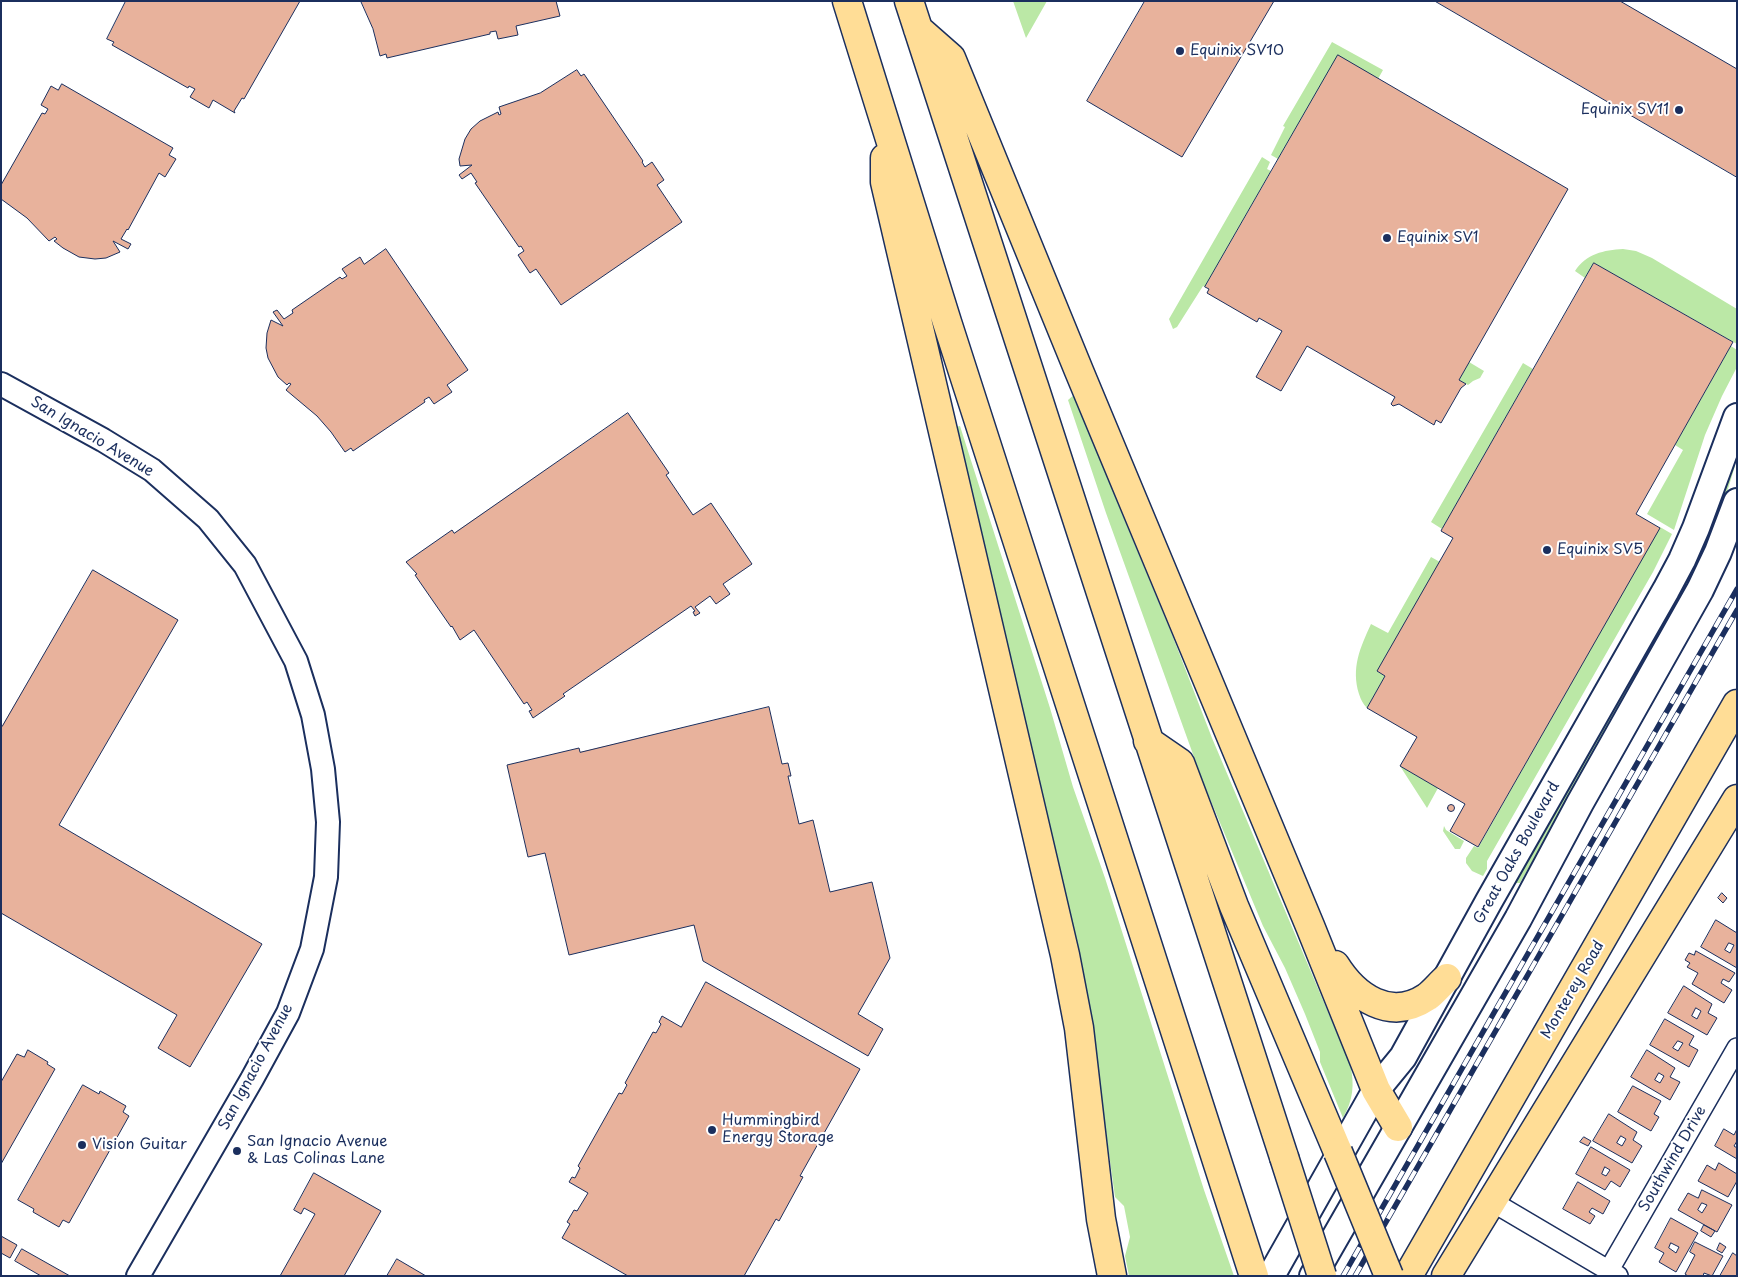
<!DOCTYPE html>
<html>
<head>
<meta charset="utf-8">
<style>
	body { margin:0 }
	#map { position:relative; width:1738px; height:1277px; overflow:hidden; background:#fff; font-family:"Playpen Sans",sans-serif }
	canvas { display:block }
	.frame { position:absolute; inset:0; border:2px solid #1b2f5e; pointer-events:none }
</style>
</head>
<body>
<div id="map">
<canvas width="1738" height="1277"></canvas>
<div class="frame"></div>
</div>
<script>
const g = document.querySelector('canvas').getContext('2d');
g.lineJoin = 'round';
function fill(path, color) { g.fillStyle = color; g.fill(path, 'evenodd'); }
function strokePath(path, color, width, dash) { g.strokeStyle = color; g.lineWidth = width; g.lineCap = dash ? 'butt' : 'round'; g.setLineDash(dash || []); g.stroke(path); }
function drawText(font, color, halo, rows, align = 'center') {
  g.font = font + ' "Playpen Sans",sans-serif'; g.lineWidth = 4; g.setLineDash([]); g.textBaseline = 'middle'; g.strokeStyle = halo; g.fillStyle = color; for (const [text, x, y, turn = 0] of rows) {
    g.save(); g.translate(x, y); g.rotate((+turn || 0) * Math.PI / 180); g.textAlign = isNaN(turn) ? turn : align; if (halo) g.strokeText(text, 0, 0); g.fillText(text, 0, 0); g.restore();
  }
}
fill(new Path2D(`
	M1013 1H1047L1026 38Z
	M1332 42 1383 70 1378 79 1338 56 1278 159 1271 155 1285 127 1283 126Z
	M1262 157 1270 162 1267 169 1271 171 1205 287 1203 286 1177 327 1173 329 1169 319Z
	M1623 249 1636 251 1652 258 1737 309V344L1594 263 1585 278 1575 271C1586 254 1604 250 1623 249Z
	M1731 346 1737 350V367L1722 396 1705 435 1674 530 1647 514 1683 450 1675 445Z
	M1469 362 1484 371 1480 378 1473 381 1468 385 1459 380Z
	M1523 363 1533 369 1442 529 1431 522Z
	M1075 394 1120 509 1171 632 1212 738 1350 1064C1355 1085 1353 1100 1343 1118L1320 1062V1052L1305 1014 1285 968 1263 926 1203 782 1106 513 1068 400Z
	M960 426 1050 708 1073 787 1105 878 1204 1190 1234 1276H1129L1125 1256 1130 1237 1124 1206 1115 1197 1092 1031 1056 855 947 429Z
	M1730 464 1735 466 1719 518 1699 568 1520 883H1516L1514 880Z
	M1660 527 1672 534 1653 572 1487 861V869L1483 876 1472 871 1466 863V858L1474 846 1478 848Z
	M1431 557 1440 562 1377 671 1385 676 1367 708C1363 704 1361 700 1359 694 1351 668 1360 648 1371 624L1388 633Z
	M1400 766 1438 788 1427 808Z
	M1444 826 1446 830 1464 841 1460 849H1455L1443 831Z`), '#bbe8a6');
const building = new Path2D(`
	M126 1H300L244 99 242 98 234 111 235 113 213 100 209 108 190 97 195 89 189 86 188 88 112 45 114 42 107 39Z
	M361 1H556L560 16 516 26 518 35 498 39 496 31 490 32V34L387 58 386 54 380 56 373 29Z
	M1145 1H1274L1182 157 1087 101Z
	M1435 1H1620L1737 69V177Z
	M1338 55 1568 189 1459 380 1466 384 1461 388 1441 423 1436 420 1434 425 1399 404 1393 406 1391 404 1395 397 1307 346 1281 391 1256 377 1282 331 1259 318 1257 322 1207 293 1209 289 1205 287Z
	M577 70 581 76 584 74 643 161 642 162 645 167 652 162 664 180 657 185 682 222 561 305 536 269 530 273 518 255 524 251 521 246 519 247 475 183 477 182 471 173 462 179 459 175 472 165 460 166 459 159 465 139 471 129 480 121 498 112 499 115 501 114 499 107 540 93Z
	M62 84 173 148 169 155 176 159 165 177 159 173 128 230 127 229 121 239 131 244 128 249 113 241 120 252 106 258 95 259 79 257 63 248 54 241 57 239 55 237 49 241 27 218 1 199V185L42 113 45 114 48 109 41 105 51 86 58 90Z
	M386 249 468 370 447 385 452 392 434 404 429 397 424 400 425 402 353 451 351 448 345 452 331 432 317 416 286 390 291 384 289 383 287 385 278 377 268 358 266 348 267 333 271 320 283 326 273 312 277 310 284 319 293 313 292 310 340 277 342 279 347 276 342 269 360 257 364 264Z
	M1594 263 1733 342 1636 514 1660 528 1478 847 1450 831 1465 804 1400 766 1417 737 1367 708 1385 676 1377 671 1453 538 1441 531 1442 529Z
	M628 413 669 473 666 475 693 515 711 503 752 564 723 584 730 594 716 604 710 596 695 607 700 613 695 616 693 612 695 611 691 606 563 694 565 696 533 718 529 711 532 710 527 702 524 704 474 630 460 640 452 626 451 627 415 575 417 574 406 562 452 530 454 533Z
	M93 570 178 620 59 825 262 944 190 1067 158 1048 177 1015 1 913V725L2 726Z
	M769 707 782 764 788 763 791 776H788L799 824 813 820 830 892 872 882 890 958 858 1014 883 1029 868 1056 703 961 694 925 569 955 545 853 528 857 507 765 579 748 580 752Z
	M1447.5 808a3.5 3.5 0 1 1 7 0a3.5 3.5 0 1 1-7 0Z
	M1722 893 1727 898 1723 903 1718 898Z
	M1716 920 1737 933V968L1701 947ZM1729 943 1734 945 1730 953 1725 950Z
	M1696 951 1735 973 1729 982 1723 979 1721 983 1732 990 1724 1003 1692 984 1698 973 1687 967 1690 963 1685 960 1689 953 1694 955Z
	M706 982 860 1069 800 1176 803 1177 779 1221 776 1219 744 1276H628L562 1238 570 1224 567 1222 574 1210 577 1211 588 1193 569 1182 572 1177 575 1178 580 1168 578 1166 619 1093 622 1094 627 1085 625 1083 653 1032 656 1033 661 1024 659 1022 662 1016 681 1027Z
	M1684 986 1712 1004 1708 1013 1717 1018 1707 1035 1668 1013ZM1696 1008 1701 1011 1697 1019 1692 1016Z
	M1665 1019 1694 1036 1689 1045 1698 1050 1689 1067 1650 1045ZM1678 1041 1683 1043 1678 1051 1673 1048Z
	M28 1050 48 1062 47 1064 55 1069 1 1164V1082L17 1054 24 1057Z
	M1647 1050 1675 1068 1670 1077 1680 1082 1670 1100 1631 1077ZM1659 1073 1664 1076 1660 1083 1655 1080Z
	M83 1085 99 1094 100 1091 126 1106 123 1112 129 1116 69 1223 63 1220 59 1227 33 1212 34 1209 18 1200Z
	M1633 1086 1661 1101 1654 1114 1659 1117 1651 1131 1618 1112Z
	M1609 1114 1637 1132 1633 1140 1642 1146 1632 1163 1593 1141ZM1621 1136 1626 1139 1622 1146 1617 1143Z
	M1724 1129 1734 1135 1737 1129V1141L1734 1146 1737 1148V1159L1715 1146Z
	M1584 1137 1591 1141 1588 1146 1580 1142Z
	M1591 1147 1630 1170 1620 1187 1611 1181 1605 1190 1576 1174ZM1605 1167 1610 1170 1606 1176 1602 1174Z
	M1719 1163 1737 1174V1181L1728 1197 1698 1181 1707 1165 1715 1170Z
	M314 1173 381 1211 344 1276H280L315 1214 304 1208 301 1214 294 1210Z
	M1578 1182 1610 1201 1603 1214 1592 1208 1589 1212 1595 1216 1590 1224 1563 1209Z
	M1702 1190 1732 1205 1717 1232 1678 1210 1688 1193 1698 1198ZM1702 1203 1707 1205 1702 1213 1698 1210Z
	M1671 1218 1698 1233 1676 1272 1659 1262 1664 1253 1655 1248ZM1671 1243 1679 1247 1676 1253 1669 1248Z
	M1704 1225 1715 1231 1711 1237 1701 1231Z
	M1 1236 17 1245 10 1258 1 1253Z
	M1695 1242 1723 1256 1712 1276 1704 1273 1703 1276H1688L1685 1274 1695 1255 1690 1252Z
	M1720 1243 1726 1247 1722 1253 1717 1250Z
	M22 1249 70 1276H41L15 1261Z
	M1733 1253 1737 1256V1276H1720Z
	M397 1259 426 1276H387Z`);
fill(building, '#e8b29c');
strokePath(building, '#1b2f5e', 1);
const minor = new Path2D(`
	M1491 1201 1618 1276
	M1609 1270 1737 1048`);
const tertiary = new Path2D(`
	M1 384 103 440 152 470 208 519 245 565 296 661 313 715 323 769 328 822 326 877 312 949 288 1013 252 1079 138 1276`);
const secondary = new Path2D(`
	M1271 1276 1376 1090 1403 1057 1489 901 1666 590 1682 560 1696 528 1737 417
	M1313 1276 1518 919 1580 803 1700 590 1718 552 1737 502`);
const primary = new Path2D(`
	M1408 1276 1737 704
	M1446 1276 1737 799`);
const motorway = new Path2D(`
	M847 1 947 322 1254 1276
	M909 1 1284 1157
	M918 29 951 58 1079 371 1310 926 1376 1090 1398 1127
	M885 158V182L1065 955 1079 1028 1101 1219 1112 1276
	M1148 741 1180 763 1234 906 1338 1152
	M1335 965C1355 997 1390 1022 1427 997 1434 992 1440 984 1447 978`);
strokePath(minor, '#1b2f5e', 22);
strokePath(tertiary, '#1b2f5e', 26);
strokePath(secondary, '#1b2f5e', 30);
strokePath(primary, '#1b2f5e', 31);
strokePath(motorway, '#1b2f5e', 31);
strokePath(minor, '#fff', 19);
strokePath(tertiary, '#fff', 22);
strokePath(secondary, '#fff', 26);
strokePath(primary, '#ffdd96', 28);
strokePath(motorway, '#ffdd96', 28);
const rail = new Path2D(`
	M1343 1276 1737 589
	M1355 1276 1737 610`);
strokePath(rail, '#1b2f5e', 5.5);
strokePath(rail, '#fff', 4, [11]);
const motorwayBridge = new Path2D(`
	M1338 1152 1389 1276
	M1284 1157 1322 1276`);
strokePath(motorwayBridge, '#1b2f5e', 31, []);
strokePath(motorwayBridge, '#ffdd96', 28);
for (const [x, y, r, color] of [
	[1180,51,5,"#1b2f5e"],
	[1679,110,5,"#1b2f5e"],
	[1387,238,5,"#1b2f5e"],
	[1547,550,5,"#1b2f5e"],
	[712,1130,5,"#1b2f5e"],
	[82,1145,5,"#1b2f5e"],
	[237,1151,5,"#1b2f5e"]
]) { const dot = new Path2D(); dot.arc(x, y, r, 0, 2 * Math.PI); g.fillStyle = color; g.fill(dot); strokePath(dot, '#fff', 2); }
drawText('15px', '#1b2f5e', '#fff', [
	["Equinix SV10",1190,51],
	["Equinix SV11",1669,110,"right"],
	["Equinix SV1",1397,238],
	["Equinix SV5",1557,550],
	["Hummingbird",722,1121],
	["Energy Storage",722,1138],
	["San Ignacio Avenue",247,1142],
	["& Las Colinas Lane",247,1159],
	["Vision Guitar",92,1145]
], 'left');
drawText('15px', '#1b2f5e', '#fff', [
	["San Ignacio Avenue",92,437,31],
	["Great Oaks Boulevard",1517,853,-61],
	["Monterey Road",1573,990,-60],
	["San Ignacio Avenue",256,1067,-62],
	["Southwind Drive",1673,1159,-60]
]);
</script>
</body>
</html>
